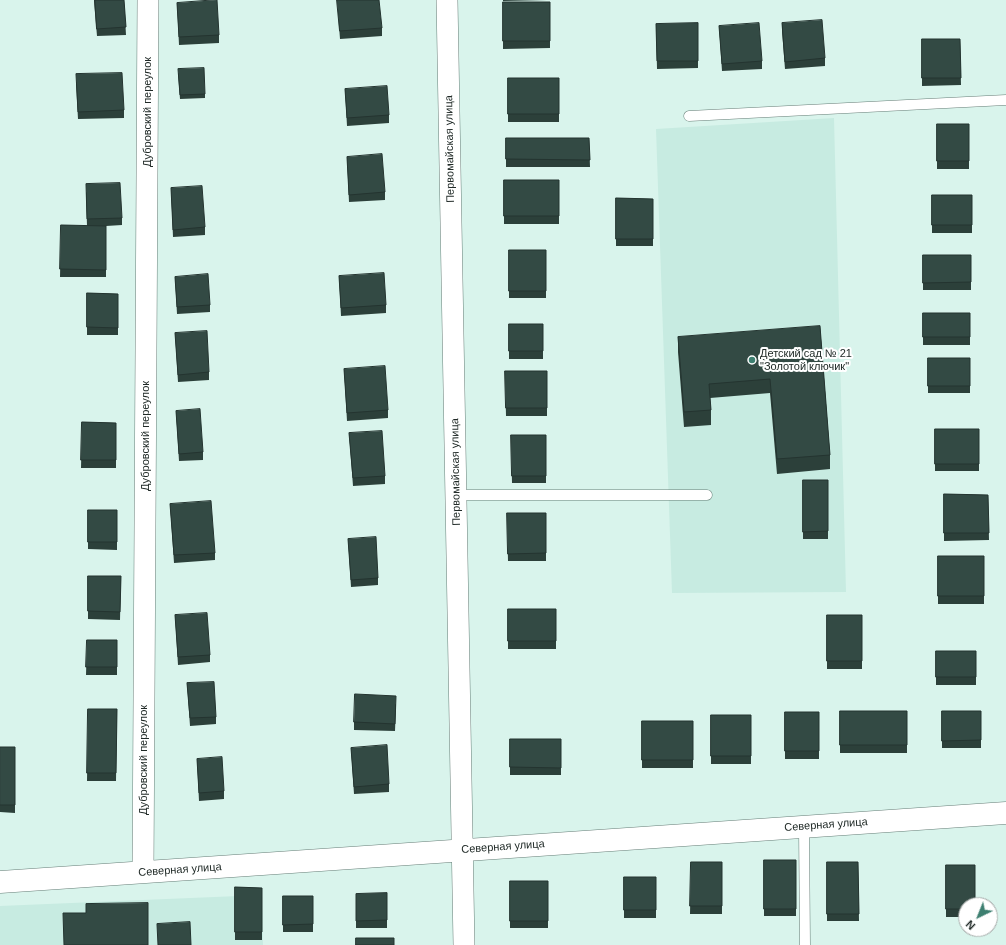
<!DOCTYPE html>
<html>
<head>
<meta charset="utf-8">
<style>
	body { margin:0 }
	#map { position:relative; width:1006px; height:945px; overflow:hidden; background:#d9f4ec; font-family:Helvetica,sans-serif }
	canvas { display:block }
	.north { position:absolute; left:958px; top:897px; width:40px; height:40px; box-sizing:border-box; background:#fff; border:1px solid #a6aaa9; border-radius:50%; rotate:223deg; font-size:11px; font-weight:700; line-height:16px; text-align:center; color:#202a27 }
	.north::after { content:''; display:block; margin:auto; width:14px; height:18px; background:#3d7f70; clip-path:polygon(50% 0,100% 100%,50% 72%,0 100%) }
</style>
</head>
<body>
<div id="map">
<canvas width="1006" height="945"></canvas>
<div class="north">N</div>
</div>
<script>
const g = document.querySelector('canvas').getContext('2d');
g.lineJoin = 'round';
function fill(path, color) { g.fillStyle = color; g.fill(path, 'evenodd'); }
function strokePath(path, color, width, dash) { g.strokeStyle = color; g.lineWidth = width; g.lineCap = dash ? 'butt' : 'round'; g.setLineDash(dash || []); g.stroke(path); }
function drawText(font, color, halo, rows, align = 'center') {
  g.font = font + ' Helvetica,sans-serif'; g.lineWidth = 4; g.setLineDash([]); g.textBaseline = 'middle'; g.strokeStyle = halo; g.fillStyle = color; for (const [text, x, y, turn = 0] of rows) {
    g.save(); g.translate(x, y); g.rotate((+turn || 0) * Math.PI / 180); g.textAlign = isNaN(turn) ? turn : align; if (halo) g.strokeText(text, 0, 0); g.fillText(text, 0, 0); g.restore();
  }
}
fill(new Path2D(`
	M834 118 846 592 672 593 656 129Z
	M262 895 263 945H0V906Z`), '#c7ebe1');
const lane = new Path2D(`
	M689 116 1006 100
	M456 495H707
	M804 827 805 945`);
const street = new Path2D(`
	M447 0 464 945
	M143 872 148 0`);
const secondary = new Path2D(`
	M0 882 1006 813`);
strokePath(lane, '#667e77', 11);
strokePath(street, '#667e77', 22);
strokePath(secondary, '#667e77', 23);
strokePath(lane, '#fff', 10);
strokePath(street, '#fff', 21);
strokePath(secondary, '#fff', 22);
fill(new Path2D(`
	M94 0H124L126 35 97 36Z
	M337 0 382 28V36L340 39Z
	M503 0H547L503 1Z
	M503 2H550V48L503 49Z
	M177 3 219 35V43L179 45Z
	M698 23V68L657 69 656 24Z
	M782 23 825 58V66L785 69 782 31Z
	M719 26 762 61V69L722 71Z
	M922 39H960L961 85 922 86Z
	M178 73 205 94V98L180 99Z
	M508 78H559V122H508Z
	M76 82 124 110V118L78 119Z
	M345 89 389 115V123L347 126Z
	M937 124H969V169H937Z
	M506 138H589L590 167H506Z
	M347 157 385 192V200L349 202Z
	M504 180H559V224H504Z
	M171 188 205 227V235L173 237Z
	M86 192 122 218V225L106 226V277H60L61 225 87 226Z
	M932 195H972V233H932Z
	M616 198 653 199V246H616Z
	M509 250H546V298H509Z
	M923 255H971V290H923Z
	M339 276 386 305V313L341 316Z
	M175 277 210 305V312L177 314Z
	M87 293 118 294V335H87Z
	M923 313H970V345H923Z
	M509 324H543V359H509Z
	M820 326 830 455V469L777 474 770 393 710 398 711 410V425L684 427 678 352V337Z
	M175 333 209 372V380L178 382Z
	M928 358H970V393H928Z
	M344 369 388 410V418L347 421Z
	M505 371H547V416H506Z
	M176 411 203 452V460L179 461Z
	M82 422 116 423V468H81Z
	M935 429H979V471H935Z
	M349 433 385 476V484L353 486Z
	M511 435H546V483H512Z
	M803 480H828V539H803Z
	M944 494 988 495 989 540 944 541Z
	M170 504 215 553V560L174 563Z
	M88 510H117V550L88 549Z
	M507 513H546V561H508Z
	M348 539 378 578V585L351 587Z
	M938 556H984V604H938Z
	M88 576H121L120 620 88 619Z
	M508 609H556V649H508Z
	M175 615 210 655V662L178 665Z
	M827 615H862V669H827Z
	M87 640H117V675H86Z
	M936 651H976V685H936Z
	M187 683 216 717V724L190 726Z
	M396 704 395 731 354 730V722Z
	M88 709H117L116 781H87Z
	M840 711H907V753H840Z
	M942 711H981V748H942Z
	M785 712H819V759H785Z
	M711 715H751V764H711Z
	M642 721H693V768H642Z
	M510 739H561V775H510Z
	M0 747H15V813L0 812Z
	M351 748 389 784V792L354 794Z
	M197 759 224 791V799L199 801Z
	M764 860H796V916H764Z
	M691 862H722V914H690Z
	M827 862H858L859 921H827Z
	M946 865 966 905V917H946Z
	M624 877H656V918H624Z
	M510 881H548V928H510Z
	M235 887 262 888V940H235Z
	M387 893V928H356V894Z
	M283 896H313V932H283Z`), '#2c403a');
const building = new Path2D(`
	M95 0H124L126 27 97 29Z
	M217 0 219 35 179 37 177 3Z
	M337 0H379L382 28 340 31Z
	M503 2H550V41H503Z
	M822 20 825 58 785 62 782 23Z
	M698 23V61H657L656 24Z
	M759 23 762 61 722 64 719 26Z
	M922 39H960L961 78H922Z
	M204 68 205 94 180 95 178 69Z
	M122 73 124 110 78 112 76 74Z
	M508 78H559V114H508Z
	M387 86 389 115 347 118 345 89Z
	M937 124H969V161H937Z
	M506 138H589L590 160 506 159Z
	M382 154 385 192 349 195 347 157Z
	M504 180H559V216H504Z
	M120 183 122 218 87 219 86 184Z
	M202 186 205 227 173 230 171 188Z
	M932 195H972V225H932Z
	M616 198 653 199V239H616Z
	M61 225 106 226V270L60 269Z
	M509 250H546V291H509Z
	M923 255H971V282L923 283Z
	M384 273 386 305 341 308 339 276Z
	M208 274 210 305 177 307 175 277Z
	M87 293 118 294V328L87 327Z
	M923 313H970V337H923Z
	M509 324H543V351H509Z
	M820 326 830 455 777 459 770 379 709 384 711 410 684 412 678 337Z
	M207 331 209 372 178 375 175 333Z
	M928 358H970V386H928Z
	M385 366 388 410 347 413 344 369Z
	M505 371H547V408H506Z
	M200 409 203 452 179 454 176 411Z
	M82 422 116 423V460H81Z
	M935 429H979V464H935Z
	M382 431 385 476 353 478 349 433Z
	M511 435H546V476H512Z
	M803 480H828V531L803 532Z
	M944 494 988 495 989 533H944Z
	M211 501 215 553 174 555 170 504Z
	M88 510H117V542H88Z
	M507 513H546V553L508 554Z
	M376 537 378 578 351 580 348 539Z
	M938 556H984V596H938Z
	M88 576H121L120 612 88 611Z
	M508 609H556V641H508Z
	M207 613 210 655 178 657 175 615Z
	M827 615H862V661H827Z
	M87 640H117V667H86Z
	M936 651H976V677H936Z
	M214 682 216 717 190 718 187 683Z
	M355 694 396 696 395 724 354 722Z
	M88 709H117L116 773H87Z
	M840 711H907V745H840Z
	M942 711H981V740L942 741Z
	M785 712H819V751H785Z
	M711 715H751V756H711Z
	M642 721H693V760H642Z
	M510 739H561V768L510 767Z
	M387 745 389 784 354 787 351 748Z
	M0 747H15V805H0Z
	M222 757 224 791 199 793 197 759Z
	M764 860H796V909H764Z
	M691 862H722V906H690Z
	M827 862H858L859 914H827Z
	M946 865H975V905H966V909H946Z
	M624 877H656V910H624Z
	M510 881H548V921H510Z
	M235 887 262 888V932H235Z
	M387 893V920L356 921V894Z
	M283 896H313V924L283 925Z
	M148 903V945H64L63 913H86V904Z
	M190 922 191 945H158L157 924Z
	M356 938H394V945H356Z`);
fill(building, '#334a44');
strokePath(building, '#243430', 1);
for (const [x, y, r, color] of [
	[752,360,4,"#3d7f70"]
]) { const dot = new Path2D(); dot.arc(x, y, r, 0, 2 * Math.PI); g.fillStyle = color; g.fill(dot); strokePath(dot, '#fff', 1.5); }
drawText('11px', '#202a27', '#fff', [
	["Дубровский переулок",148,112,-90],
	["Первомайская улица",450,149,-91],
	["Дубровский переулок",146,436,-90],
	["Первомайская улица",456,472,-91],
	["Дубровский переулок",144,760,-90],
	["Северная улица",826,825,-4],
	["Северная улица",503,847,-4],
	["Северная улица",180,870,-4]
]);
drawText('11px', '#202a27', '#fff', [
	["Детский сад № 21",760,354],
	["\"Золотой ключик\"",760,367]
], 'left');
</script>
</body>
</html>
